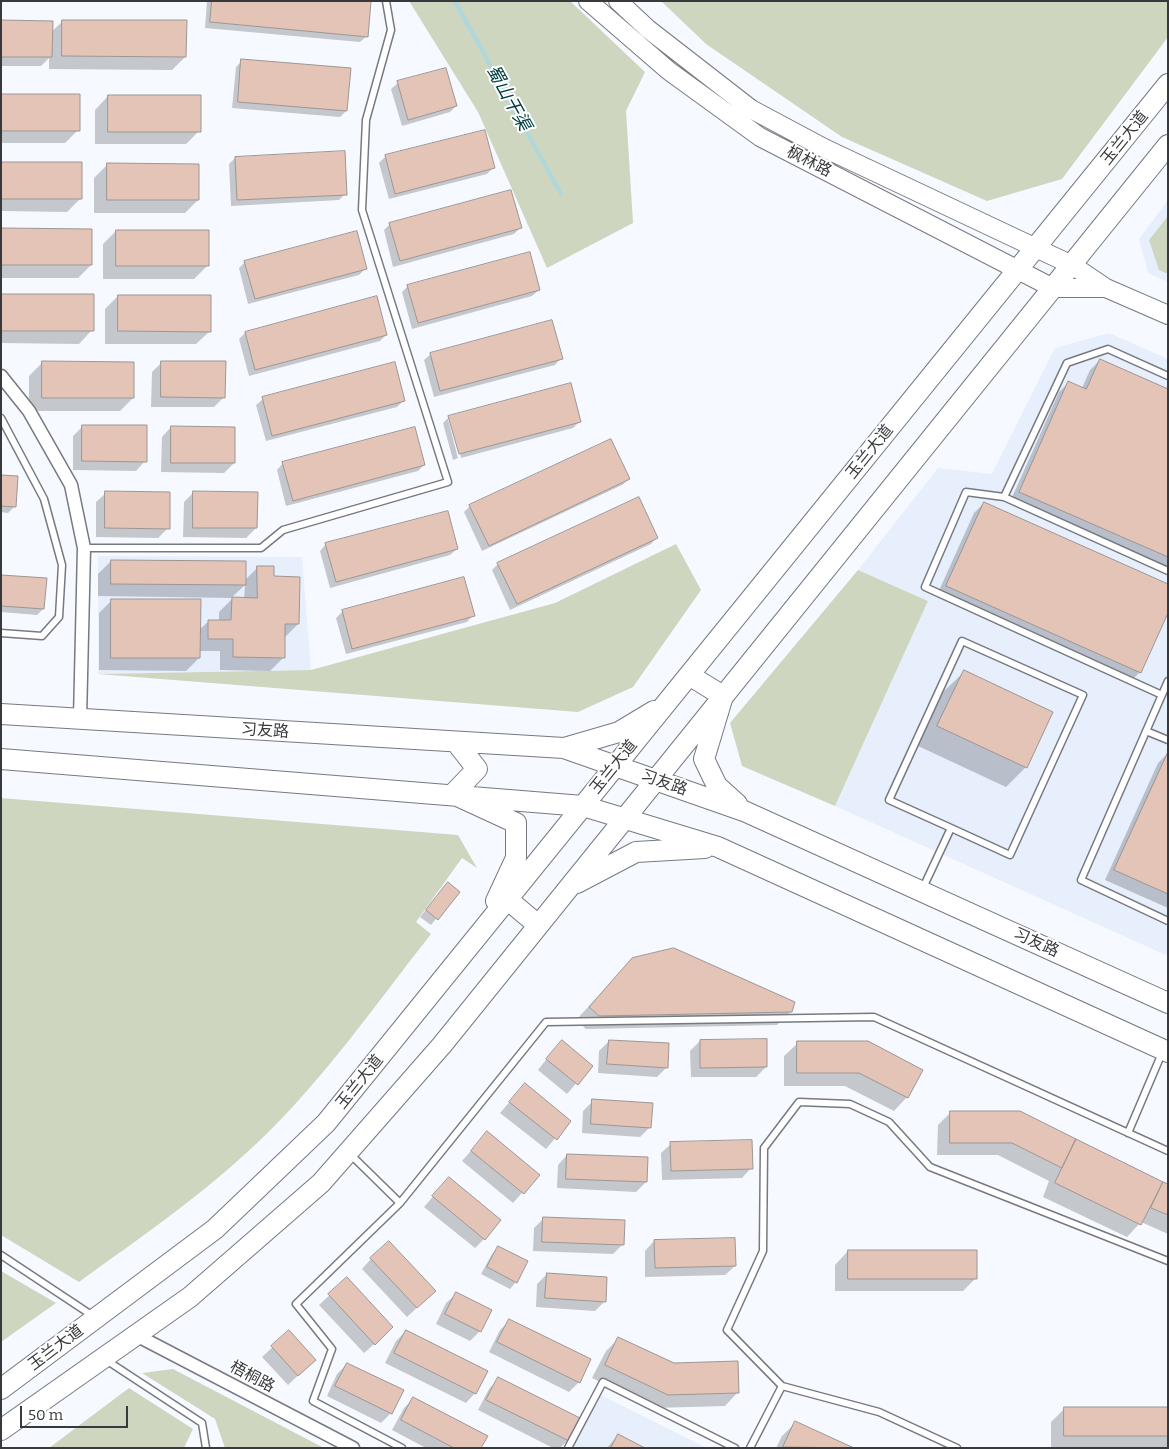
<!DOCTYPE html>
<html>
<head>
<meta charset="utf-8">
<style>
	body { margin:0 }
	#map { position:relative; width:1169px; height:1449px; overflow:hidden; background:#f6f9ff; font-family:Bitter,serif }
	canvas { display:block }
	.frame { position:absolute; inset:0; border:2px solid #38393c; pointer-events:none }
	.scale { position:absolute; left:20px; top:1406px; width:108px; height:22px; box-sizing:border-box; border:2px solid #38393c; border-top:0; padding-left:6px; font-size:15px; line-height:18px; white-space:nowrap; color:#38393c; -webkit-text-stroke:4px #fff; paint-order:stroke }
</style>
</head>
<body>
<div id="map">
<canvas width="1169" height="1449"></canvas>
<div class="frame"></div>
<div class="scale">50 m</div>
</div>
<script>
const g = document.querySelector('canvas').getContext('2d');
g.lineJoin = 'round';
function fill(path, color) { g.fillStyle = color; g.fill(path, 'evenodd'); }
function strokePath(path, color, width, dash) { g.strokeStyle = color; g.lineWidth = width; g.lineCap = dash ? 'butt' : 'round'; g.setLineDash(dash || []); g.stroke(path); }
function drawText(font, color, halo, rows, align = 'center') {
  g.font = font + ' Bitter,"Noto Sans SC",serif'; g.lineWidth = 4; g.setLineDash([]); g.textBaseline = 'middle'; g.strokeStyle = halo; g.fillStyle = color; for (const [text, x, y, turn = 0] of rows) {
    g.save(); g.translate(x, y); g.rotate((+turn || 0) * Math.PI / 180); g.textAlign = isNaN(turn) ? turn : align; if (halo) g.strokeText(text, 0, 0); g.fillText(text, 0, 0); g.restore();
  }
}
fill(new Path2D(`
	M1168 200V282L1148 273 1139 239Z
	M1109 333 1168 359V956L835 806 928 601 858 570 938 468 992 474 1055 348Z
	M98 556 302 557 311 670 98 674Z
	M601 1395 707 1448H573Z`), '#e7effd');
fill(new Path2D(`
	M409 1H570L645 72 626 111 633 223 547 268 478 112Z
	M661 1H1168V37L1062 179 987 201 842 137 706 44Z
	M1168 216V274L1159 270 1149 240Z
	M676 544 701 590 633 687 578 712 98 674 311 670 555 603Z
	M858 570 928 601 835 806 742 766 730 723Z
	M1 798 458 835 477 868 462 858 416 922 431 934C375 1005 322 1082 256 1144 200 1197 141 1237 79 1282L1 1235Z
	M1 1271 56 1303 1 1342Z
	M173 1369 324 1448H225L215 1419 142 1373Z
	M129 1388 193 1429 184 1448H49Z`), '#ced6c0');
fill(new Path2D(`
	M207 1H370L367 36 360 42 205 28Z
	M1 21 51 32 63 21 185 57 172 70 49 69V58L41 66H1Z
	M242 61 346 111 340 117 232 108 236 67Z
	M398 83 456 106 450 112 402 126 391 89Z
	M1 95 78 130 65 143H1Z
	M108 96 199 131 186 144H95V110Z
	M386 156 493 168 487 174 389 199 379 163Z
	M235 158 345 194 339 200 231 206 229 164Z
	M1 163 81 198 67 212 1 211Z
	M107 165 198 200 185 213H94V178Z
	M390 224 520 228 514 234 393 267 384 230Z
	M1 230 91 265 78 278H1Z
	M116 231 207 266 194 279H103V244Z
	M245 262 366 268 359 275 248 304 239 268Z
	M408 286 539 290 532 296 412 329 402 292Z
	M1 296 92 330 79 344 1 343Z
	M118 296 210 331 196 344H105V309Z
	M376 298 386 335 380 341 249 376 239 339 245 333Z
	M431 354 561 358 555 365 434 397 424 360Z
	M1100 360 1168 390V571L1010 502 1059 392 1069 382 1082 388 1090 370Z
	M162 362 224 397 214 407H151L152 372Z
	M42 363 133 398 120 411H29V376Z
	M263 399 404 400 397 407 266 441 256 405Z
	M449 417 580 421 573 428 461 458 451 419H448L458 458 453 460 443 423Z
	M83 426 145 461 136 471 73 470V436Z
	M171 427 234 463 224 473 161 472 162 437Z
	M283 463 424 465 418 471 286 506 277 470Z
	M1 476 15 506 8 513 1 512Z
	M629 479 622 485 482 551 464 512 470 506Z
	M194 492 256 528 246 538 183 537 184 502Z
	M106 493 168 528 158 538 96 537V502Z
	M984 503 1140 672 1130 682 937 595 974 513Z
	M657 537 651 544 510 610 492 570 498 564Z
	M326 544 457 549 450 555 330 588 320 551Z
	M111 561 245 580 258 567 273 578 298 624 284 638V657L270 671 220 670V651H199V658L186 671 99 670V613L112 600 199 630 209 621H219V612L232 599H244L245 585 231 598 98 596V574Z
	M1 576 43 609 37 615 1 612Z
	M343 611 473 615 467 622 346 654 336 618Z
	M964 672 1026 767 1006 787 918 746 944 691Z
	M1168 753V908L1105 880 1158 763Z
	M442 890 458 892 431 925 420 917Z
	M633 959 791 1011 777 1025 586 1029 576 1020Z
	M609 1041 667 1067 657 1077 598 1073 599 1051Z
	M700 1041 766 1067 756 1077H691L690 1051Z
	M798 1043H867L907 1097 894 1111 845 1086H784V1056Z
	M552 1052 591 1066 567 1094 538 1070Z
	M525 1084 570 1121 546 1149 500 1113Z
	M593 1101 650 1127 640 1137 582 1133 583 1111Z
	M951 1112H1020L1168 1185V1234L1141 1222 1127 1237 1043 1197 1049 1181 998 1155H937L938 1125Z
	M487 1133 538 1175 513 1203 462 1161Z
	M671 1144 751 1168 742 1178 662 1180 661 1153Z
	M567 1155 646 1182 636 1192 557 1188 558 1165Z
	M449 1178 484 1239 475 1248 424 1207Z
	M544 1218 623 1244 613 1254 533 1251 534 1228Z
	M654 1241 735 1266 725 1275 645 1277V1251Z
	M498 1247 516 1282 510 1289 481 1274 492 1254Z
	M848 1251 976 1278 963 1291H835V1265Z
	M371 1259 424 1301 407 1317 362 1269Z
	M547 1274 605 1301 595 1311 536 1307 537 1284Z
	M347 1279 382 1337 364 1353 319 1305Z
	M456 1294 480 1331 470 1341 436 1324 446 1303Z
	M510 1320 579 1382 569 1392 489 1352 500 1330Z
	M406 1331 475 1393 466 1403 385 1363 396 1341Z
	M289 1332 305 1369 288 1385 262 1357Z
	M619 1338 738 1392 725 1406 655 1408 592 1378 606 1351Z
	M347 1364 391 1413 381 1423 327 1396 337 1374Z
	M498 1379 579 1419 568 1440 560 1448H553L478 1410 489 1389Z
	M413 1399 480 1448H426L392 1430 404 1408Z
	M1065 1408H1168V1448H1051V1422Z
	M795 1423 851 1448H776L782 1436Z
	M618 1435 642 1448H607Z`), '#0003');
strokePath(new Path2D(`
	M455 1 561 194`), '#b0d7da', 4.5);
const building = new Path2D(`
	M212 1H371L368 37 210 22Z
	M1 20 53 21 52 57H1Z
	M62 20H187L186 57 62 56Z
	M241 59 351 68 347 111 238 102Z
	M446 68 457 106 408 120 397 81Z
	M1 94H80V131H1Z
	M108 95H201V132H108Z
	M485 130 495 168 395 194 385 155Z
	M345 151 347 195 237 200 235 157Z
	M1 162H82V199H1Z
	M107 163 199 164V200H107Z
	M511 190 522 228 400 261 389 223Z
	M1 228 92 229V265H1Z
	M116 230H209V266H116Z
	M357 231 367 269 255 299 244 261Z
	M530 252 540 290 418 323 407 285Z
	M1 294H94V331H1Z
	M118 295H211V332L118 331Z
	M377 296 387 335 255 370 245 332Z
	M552 320 563 359 440 391 430 353Z
	M1100 359 1168 389V557L1019 492 1068 381 1086 389Z
	M42 361 134 362V398H42Z
	M161 361H226L225 398 161 397Z
	M395 362 405 401 272 436 262 397Z
	M571 383 581 422 459 454 448 416Z
	M82 425H147V462L82 461Z
	M171 426 235 427V463H171Z
	M415 427 425 465 293 501 282 462Z
	M611 439 630 479 489 546 469 505Z
	M1 475 18 476 16 507 1 506Z
	M105 491 170 492V529L105 528Z
	M193 491 258 492 257 528H193Z
	M639 497 658 538 517 604 497 563Z
	M984 502 1168 584V613L1141 673 946 586Z
	M448 511 458 549 336 582 325 543Z
	M111 560 246 561V585L111 584Z
	M257 566H274V576L300 577 299 624H285V658L233 657V639H208V620H231L232 597 257 598Z
	M1 575 47 578 44 609 1 606Z
	M464 577 475 616 352 649 342 610Z
	M111 599H201L200 658H111Z
	M964 670 1053 712 1027 768 937 726Z
	M1168 752V894L1114 870Z
	M448 882 460 892 438 920 426 910Z
	M674 948 795 1002 792 1012 599 1016 589 1007 632 958Z
	M767 1039V1067L700 1068V1040Z
	M562 1040 593 1066 578 1085 546 1059Z
	M609 1040 669 1043 668 1068 607 1064Z
	M797 1041H868L923 1070 908 1098 859 1073H797Z
	M525 1083 571 1121 557 1140 509 1102Z
	M592 1099 653 1103 651 1128 591 1124Z
	M950 1111H1020L1076 1139 1062 1168 1012 1143H950Z
	M487 1131 540 1175 524 1194 471 1151Z
	M1076 1139 1163 1182 1141 1225 1055 1183Z
	M752 1140 753 1169 671 1171 670 1142Z
	M567 1154 648 1157 647 1182 566 1179Z
	M449 1177 501 1220 485 1240 432 1196Z
	M1163 1182 1168 1184V1215L1151 1208Z
	M543 1217 625 1220 624 1245 542 1242Z
	M735 1238 736 1266 655 1268 654 1240Z
	M389 1241 436 1291 417 1308 370 1258Z
	M498 1246 528 1261 517 1283 487 1267Z
	M848 1250H977V1279H848Z
	M547 1273 607 1277 606 1302 545 1298Z
	M347 1277 393 1327 375 1345 328 1294Z
	M456 1292 492 1310 481 1332 445 1314Z
	M509 1319 591 1359 580 1383 497 1342Z
	M289 1330 316 1360 298 1376 271 1346Z
	M406 1330 488 1371 476 1394 394 1353Z
	M618 1337 674 1363 738 1361 739 1393 668 1395 605 1365Z
	M347 1363 404 1390 392 1414 335 1386Z
	M498 1377 580 1418 569 1441 486 1400Z
	M413 1397 488 1436 481 1448H454L401 1420Z
	M1064 1407H1168V1436H1064Z
	M795 1421 854 1448 783 1447Z
	M618 1434 645 1448H611Z`);
fill(building, '#e4c4b7');
strokePath(building, '#9d9693', 1);
const lane = new Path2D(`
	M1168 376 1108 349 1067 363 1004 497 1168 571
	M1 418 44 499 62 565 59 617 42 636 1 633
	M1004 497 966 492 925 587 1162 695
	M84 548H261L283 530 448 482 362 210 366 120 391 30 386 1
	M1168 681 1081 880 1168 921
	M1146 731 1168 740
	M922 890 951 828 1010 855 1083 695 962 641 889 800 951 828
	M1128 1133 1162 1053
	M349 1153 400 1203
	M1 1255 93 1316
	M106 1360 202 1423 206 1448
	M782 1386 727 1330 763 1251 764 1148 799 1102 850 1104 889 1122 930 1167 1168 1261
	M402 1448 313 1401 332 1349 296 1304 400 1203 546 1022 874 1017 1168 1151
	M568 1448 603 1382 735 1448
	M750 1448 782 1386 879 1412 957 1448`);
const street = new Path2D(`
	M1 376 29 411 71 485 84 548 80 719
	M136 1335 353 1448`);
const secondary = new Path2D(`
	M588 1 669 71 760 137 1053 288H1106
	M618 1 648 29 751 109 824 148 1072 265 1106 288 1168 315`);
const primary = new Path2D(`
	M689 675 723 696 704 759 717 786 737 804
	M1 714 564 748 744 811 1168 1003
	M456 742 477 769 453 794 516 823V858L496 901
	M564 748 619 732 654 711
	M1 759 583 806 718 847 1168 1052
	M577 883 636 852 705 848
	M507 899 538 925
	M1 1389 215 1229 326 1123 1168 84
	M1 1430 190 1297 321 1183 442 1045 1168 145`);
strokePath(lane, '#767a80', 9);
strokePath(street, '#767a80', 15);
strokePath(secondary, '#767a80', 20);
strokePath(primary, '#767a80', 22);
strokePath(lane, '#fff', 6);
strokePath(street, '#fff', 12);
strokePath(secondary, '#fff', 18);
strokePath(primary, '#fff', 20);
drawText('16px', '#38393c', '#fff', [
	["玉兰大道",1125,138,-51],
	["枫林路",809,162,27],
	["玉兰大道",870,452,-51],
	["习友路",265,731,3],
	["玉兰大道",614,767,-51],
	["习友路",664,783,19],
	["习友路",1036,943,24],
	["玉兰大道",360,1082,-51],
	["玉兰大道",56,1348,-37],
	["梧桐路",252,1377,28]
]);
drawText('italic 18px', '#024044', '#fff', [
	["蜀山干渠",508,98,61]
]);
</script>
</body>
</html>
